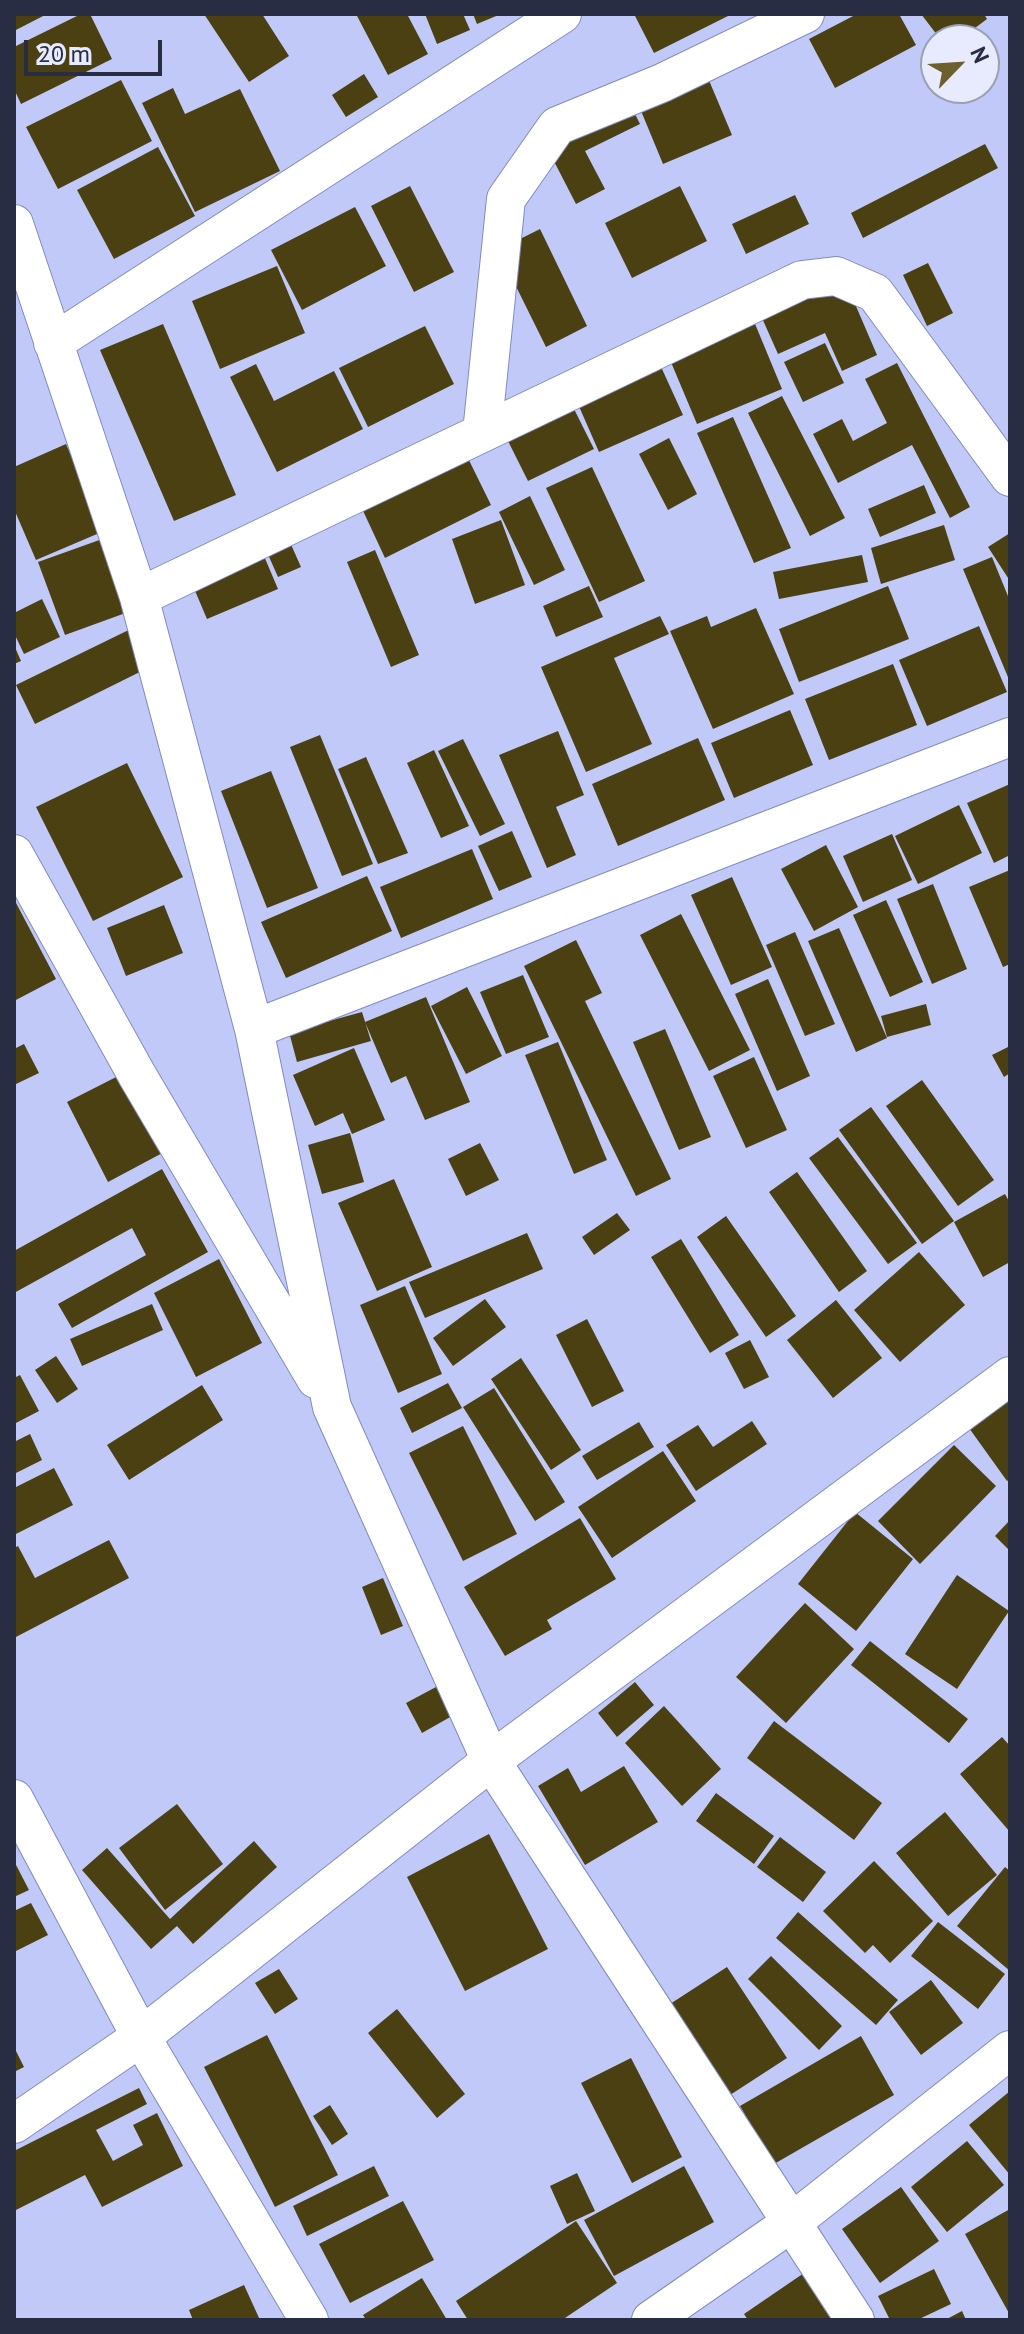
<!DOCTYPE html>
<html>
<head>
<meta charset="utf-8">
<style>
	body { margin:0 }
	#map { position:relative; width:1024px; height:2334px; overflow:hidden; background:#c0c9f7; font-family:"PT Sans",sans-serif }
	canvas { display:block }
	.frame { position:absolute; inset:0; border:16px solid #292d43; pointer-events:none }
	.north { position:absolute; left:920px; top:24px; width:80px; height:80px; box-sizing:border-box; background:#e8ebfd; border:2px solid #9c9fb3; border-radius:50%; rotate:65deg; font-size:22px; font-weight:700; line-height:32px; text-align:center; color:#292d43 }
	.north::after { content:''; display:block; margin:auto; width:28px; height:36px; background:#6c602d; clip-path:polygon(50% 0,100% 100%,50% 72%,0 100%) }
	.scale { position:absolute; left:24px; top:40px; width:138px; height:36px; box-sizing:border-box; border:4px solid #292d43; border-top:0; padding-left:10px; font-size:24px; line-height:28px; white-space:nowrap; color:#292d43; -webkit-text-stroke:6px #e8ebfd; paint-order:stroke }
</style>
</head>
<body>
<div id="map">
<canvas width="1024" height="2334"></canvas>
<div class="frame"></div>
<div class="north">N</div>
<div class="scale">20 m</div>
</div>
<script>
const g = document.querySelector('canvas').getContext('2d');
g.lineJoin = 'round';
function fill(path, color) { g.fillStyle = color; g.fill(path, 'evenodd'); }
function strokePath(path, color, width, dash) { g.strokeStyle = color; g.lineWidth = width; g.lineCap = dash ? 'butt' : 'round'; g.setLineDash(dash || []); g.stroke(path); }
fill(new Path2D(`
	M14 14H47L14 31Z
	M81 14H90L112 59 21 104 14 89V47Z
	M204 14H262L289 56 249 82Z
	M356 14H407L428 54 388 75Z
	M425 14H463L470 30 437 44Z
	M473 14H501L477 24Z
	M634 14H732L654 53Z
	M857 14H899L916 45 835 88 809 39Z
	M921 14H984L987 19 959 40H941Z
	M364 74 378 97 346 117 332 95Z
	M708 78 732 135 663 164 639 106Z
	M121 80 152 141 58 189 26 127Z
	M173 88 185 114 240 89 280 171 195 212 142 103Z
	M626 96 640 124 585 151 605 189 576 204 542 138Z
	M985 144 998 168 863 238 851 213Z
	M158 147 195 216 114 259 77 190Z
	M410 186 454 272 414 292 371 206Z
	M680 186 707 241 632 278 605 223Z
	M795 195 809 224 746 254 732 224Z
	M355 207 386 266 302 310 271 250Z
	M540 229 587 326 546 347 498 250Z
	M928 263 953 313 927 326 903 275Z
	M277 266 305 333 220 369 192 301Z
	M846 283 877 355 842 371 825 333 778 354 762 318Z
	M753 319 782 389 697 424 668 355Z
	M163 324 236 495 174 521 100 350Z
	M425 326 454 384 368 427 339 368Z
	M825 343 844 383 803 402 784 362Z
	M657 358 683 415 599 452 574 395Z
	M897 363 970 507 950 518 912 445 838 483 813 434 842 419 853 441 887 423 865 379Z
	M256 364 274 401 334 371 363 429 277 472 230 377Z
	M567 395 594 449 528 481 501 427Z
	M782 396 845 518 810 536 748 413Z
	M733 417 791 548 754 563 697 433Z
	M669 438 697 494 668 510 639 454Z
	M66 444 104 531 36 560 14 509V467Z
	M463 448 491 505 385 558 358 500Z
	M592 467 645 581 599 602 546 488Z
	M924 485 936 513 880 537 868 509Z
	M530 496 565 570 534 585 499 512Z
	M501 520 525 585 475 604 452 539Z
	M944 525 955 560 881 584 871 548Z
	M285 531 301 567 278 577 262 541Z
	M1010 533V581L988 547Z
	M105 538 131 611 65 635 38 562Z
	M261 549 278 589 207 619 190 579Z
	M375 550 419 655 391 667 347 562Z
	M862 555 868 582 779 599 773 572Z
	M992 557 1010 601V682L963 569Z
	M589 586 603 617 556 637 543 606Z
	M888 586 909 639 799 682 779 629Z
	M42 599 60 637 24 654 14 633V613Z
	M756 608 794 694 713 729 670 631 707 616 711 627Z
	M660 616 669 634 614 658 652 744 586 772 541 667Z
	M143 623 162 661 35 724 16 685Z
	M979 626 1007 692 927 726 899 660Z
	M14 645 21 661 14 664Z
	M893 664 917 725 829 760 805 699Z
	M790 710 813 765 734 798 711 743Z
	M558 731 584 795 556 807 576 855 547 868 499 755Z
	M320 735 373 864 342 876 290 747Z
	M698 738 725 800 618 846 592 784Z
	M463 739 505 824 480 836 438 751Z
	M434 750 469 826 441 838 407 763Z
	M366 757 408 853 378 864 338 769Z
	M127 763 183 877 93 921 36 807Z
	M271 771 318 888 267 908 221 791Z
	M1010 784V855L994 863 967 803Z
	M959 805 982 853 918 884 895 836Z
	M512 831 532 877 499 891 478 846Z
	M892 834 912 880 863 902 843 856Z
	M826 845 858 907 814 931 781 869Z
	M472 849 493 899 401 938 380 887Z
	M1010 870V964L1003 967 969 887Z
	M367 876 392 931 286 978 261 922Z
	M732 877 772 967 731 985 691 895Z
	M933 884 967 969 932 984 897 899Z
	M14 899 56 979 14 1001Z
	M886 900 923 982 890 997 853 915Z
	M164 905 183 953 126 976 107 928Z
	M681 914 750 1050 709 1071 640 935Z
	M839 928 887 1038 856 1052 808 941Z
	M795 932 835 1024 805 1036 766 945Z
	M576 940 602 993 585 1001 671 1179 636 1196 524 966Z
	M523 975 549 1037 506 1054 480 992Z
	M768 979 810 1076 777 1091 735 994Z
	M467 987 502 1056 466 1074 431 1006Z
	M426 997 470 1102 425 1120 406 1076 391 1083 365 1022Z
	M926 1004 931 1025 887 1037 881 1016Z
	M362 1012 371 1041 297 1062 289 1032Z
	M665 1029 711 1137 679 1150 633 1042Z
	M558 1042 607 1160 574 1174 525 1055Z
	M24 1044 39 1073 14 1085V1049Z
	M1010 1046V1073L1004 1077 992 1055Z
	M354 1048 385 1120 352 1134 343 1113 315 1126 293 1075Z
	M754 1057 787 1130 746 1148 713 1076Z
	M128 1071 168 1150 108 1182 67 1102Z
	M922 1080 994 1180 958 1206 886 1106Z
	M871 1107 954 1221 922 1244 839 1130Z
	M350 1133 364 1182 322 1194 308 1145Z
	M838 1137 917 1243 888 1264 809 1158Z
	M480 1143 499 1180 466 1196 448 1159Z
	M162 1169 208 1252 72 1328 58 1304 146 1255 132 1228 14 1293V1251Z
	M797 1172 867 1271 839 1292 769 1192Z
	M394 1179 432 1267 377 1291 338 1203Z
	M1005 1194 1010 1203V1262L983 1277 954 1222Z
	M617 1213 630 1230 594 1255 582 1237Z
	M726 1216 796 1316 766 1337 697 1237Z
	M527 1233 543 1269 425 1318 409 1282Z
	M681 1239 739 1335 710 1353 651 1257Z
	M919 1252 965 1305 900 1362 854 1310Z
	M219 1259 262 1343 196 1377 154 1293Z
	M405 1286 442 1374 398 1393 360 1305Z
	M485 1299 506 1327 453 1366 433 1338Z
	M836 1300 882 1358 833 1398 787 1340Z
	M152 1304 163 1330 82 1366 70 1339Z
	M587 1319 624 1391 592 1407 556 1335Z
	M750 1340 769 1377 744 1389 725 1353Z
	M56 1356 78 1389 57 1403 35 1370Z
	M521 1358 581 1450 551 1470 491 1379Z
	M20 1375 39 1411 14 1424V1378Z
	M448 1383 462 1408 412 1433 400 1408Z
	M202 1385 223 1420 129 1480 107 1445Z
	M1010 1387V1479L1007 1481 964 1421Z
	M494 1388 565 1502 535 1521 463 1407Z
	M752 1421 767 1444 696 1491 666 1445 698 1425 713 1447Z
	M639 1422 654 1447 597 1480 582 1456Z
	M463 1426 517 1534 463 1561 409 1453Z
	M30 1434 42 1460 14 1474V1442Z
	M954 1445 996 1486 920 1564 878 1521Z
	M663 1451 696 1501 612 1558 578 1507Z
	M54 1468 73 1505 14 1535V1488Z
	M855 1512 913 1559 856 1631 798 1584Z
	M580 1518 616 1579 547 1620 552 1629 505 1656 464 1587Z
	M1010 1520V1551L995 1536Z
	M109 1540 129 1578 14 1638V1548L18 1546 35 1578Z
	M957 1575 1009 1611 957 1689 905 1654Z
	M383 1578 403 1626 381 1635 362 1587Z
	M805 1603 854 1649 786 1723 736 1677Z
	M870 1641 968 1719 949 1743 851 1665Z
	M635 1682 654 1705 617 1737 598 1713Z
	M436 1687 452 1716 422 1733 406 1703Z
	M664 1706 721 1769 682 1806 625 1743Z
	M774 1721 882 1803 854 1840 747 1758Z
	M1002 1737 1010 1746V1832L960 1774Z
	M624 1766 658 1822 585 1865 538 1786 568 1768 581 1792Z
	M716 1793 774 1836 754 1864 696 1821Z
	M177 1804 223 1864 165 1910 119 1848Z
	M945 1812 997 1875 948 1916 896 1853Z
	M489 1834 548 1949 465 1991 407 1877Z
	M780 1837 826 1872 803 1902 757 1867Z
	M254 1841 277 1867 193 1944 177 1926 151 1949 82 1870 107 1848 170 1919Z
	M14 1861 29 1890 14 1897Z
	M874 1861 933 1921 890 1963 873 1945 865 1953 823 1911Z
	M1005 1867 1010 1871V1971L957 1926Z
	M31 1903 48 1935 14 1952V1911Z
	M798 1912 898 2000 876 2025 776 1938Z
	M938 1922 1005 1974 978 2009 911 1956Z
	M771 1956 842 2026 819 2050 748 1979Z
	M727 1967 787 2058 727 2097 667 2006Z
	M279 1969 298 1999 275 2014 255 1983Z
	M931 1980 963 2023 921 2055 889 2012Z
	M397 2009 465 2094 437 2118 368 2033Z
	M267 2035 338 2175 275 2207 204 2067Z
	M861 2036 894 2095 774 2164 740 2106Z
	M14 2047 24 2067 14 2072Z
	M631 2058 682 2157 632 2183 581 2083Z
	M139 2088 147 2104 96 2130 113 2161 143 2145 133 2125 157 2113 183 2166 102 2207 85 2175 14 2211V2151Z
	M1010 2091V2175L969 2125Z
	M330 2105 348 2134 332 2145 313 2116Z
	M967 2141 1004 2185 947 2232 911 2187Z
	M374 2166 389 2196 307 2236 293 2206Z
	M684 2166 714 2222 614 2276 584 2220Z
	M577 2173 595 2211 567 2224 550 2186Z
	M901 2187 939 2241 880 2283 842 2229Z
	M403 2201 434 2260 350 2303 319 2244Z
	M1010 2209V2315L965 2234Z
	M576 2221 617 2283 562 2320H468L456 2301Z
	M934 2269 951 2304 917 2320H890L878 2296Z
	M804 2273 835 2320H748L744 2314Z
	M422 2278 447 2320H366L363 2315Z
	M244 2285 260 2320H193L189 2310Z
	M962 2311 966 2320H945Z`), '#4b4012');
const minor = new Path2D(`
	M14 224 139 597 254 1029 332 1407 491 1761 855 2320
	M53 343 562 14
	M482 433 506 199 557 126 662 83 805 14
	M139 597 802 280 836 276 875 293 1010 477
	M14 854 137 1075 316 1379
	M254 1029 1010 737
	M14 1799 141 2037 309 2320
	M14 2124 141 2037 491 1761 1010 1376
	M651 2320 791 2223 1010 2050`);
strokePath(minor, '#828bc1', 40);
strokePath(minor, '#fff', 38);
</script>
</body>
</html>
